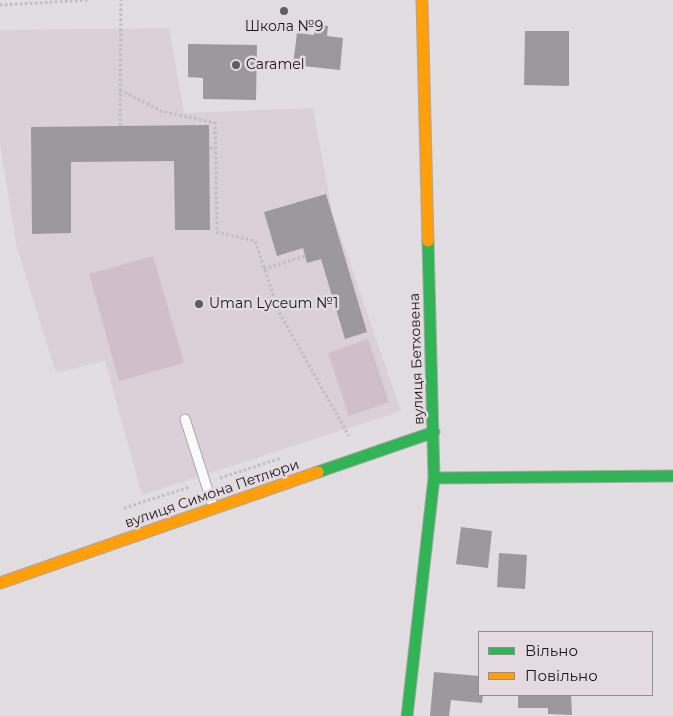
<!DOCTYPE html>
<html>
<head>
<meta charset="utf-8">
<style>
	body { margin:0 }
	#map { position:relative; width:673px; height:716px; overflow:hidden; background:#e2dde0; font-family:Montserrat,sans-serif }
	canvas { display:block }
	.legend { position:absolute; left:478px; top:631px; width:175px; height:65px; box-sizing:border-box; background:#e4dbe1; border:1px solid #938d91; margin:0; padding:6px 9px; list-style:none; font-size:15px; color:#1a1719 }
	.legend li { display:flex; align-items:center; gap:10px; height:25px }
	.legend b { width:25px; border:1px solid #938d91 }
</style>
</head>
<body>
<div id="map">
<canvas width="673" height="716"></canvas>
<ul class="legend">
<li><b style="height:6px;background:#30b455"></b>Вільно</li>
<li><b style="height:6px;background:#ff9f0a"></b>Повільно</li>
</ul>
</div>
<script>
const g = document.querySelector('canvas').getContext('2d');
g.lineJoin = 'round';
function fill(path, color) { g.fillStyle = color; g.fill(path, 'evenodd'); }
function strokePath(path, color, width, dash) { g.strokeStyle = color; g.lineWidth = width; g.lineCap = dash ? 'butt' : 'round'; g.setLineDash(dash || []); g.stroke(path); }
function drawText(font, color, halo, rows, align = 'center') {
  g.font = font + ' Montserrat,sans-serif'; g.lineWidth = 5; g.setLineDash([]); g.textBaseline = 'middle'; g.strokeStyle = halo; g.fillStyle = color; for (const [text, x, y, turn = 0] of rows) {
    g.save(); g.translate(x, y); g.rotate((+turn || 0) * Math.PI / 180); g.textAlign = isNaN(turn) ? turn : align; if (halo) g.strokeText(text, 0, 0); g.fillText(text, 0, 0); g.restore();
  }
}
fill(new Path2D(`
	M169 28 184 113 313 108 332 211 401 411 142 495 105 361 56 373 17 248 0 144V30Z`), '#dbd0d7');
fill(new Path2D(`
	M153 256 184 363 119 381 89 274Z
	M368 339 389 402 349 416 328 353Z`), '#d1becb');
fill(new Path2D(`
	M315 24 328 26 327 36 343 38 340 70 293 65 297 33 314 35Z
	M525 31H569V86L524 85Z
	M188 44 257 45 256 100 203 99V78L188 77Z
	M209 125 210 230H175L174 161 71 162V233L32 234 31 127Z
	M326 194 367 332 345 339 321 259 307 263 303 248 277 256 264 212Z
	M461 527 492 531 488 568 456 564Z
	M499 553 527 555 525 589 497 587Z
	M434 672 479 676V695H483L482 703 451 700 449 716H430Z
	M518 695H571L572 715 548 714V708H518Z`), '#9c989b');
const lane = new Path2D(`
	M185 419 213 506`);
const fast = new Path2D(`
	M318 472 434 432
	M434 478 673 476
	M407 716 434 478 428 241`);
const slow = new Path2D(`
	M422 0 428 241
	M0 583 318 472`);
strokePath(lane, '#aaa7a9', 11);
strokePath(fast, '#aaa7a9', 13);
strokePath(slow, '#aaa7a9', 13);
strokePath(new Path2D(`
	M0 5 90 0
	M120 90 161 111 215 123 217 232 255 241 279 312 349 436
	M120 126 121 0
	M210 148 216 149
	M264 269 305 256
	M220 478 281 458
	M124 508 190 487`), '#bfbebf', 3, [2.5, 2.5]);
strokePath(lane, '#fbfafa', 9);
strokePath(fast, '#30b455', 11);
strokePath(slow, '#ff9f0a', 11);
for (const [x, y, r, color] of [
	[284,11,5,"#605c5f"],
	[236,65,5,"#605c5f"],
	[199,304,5,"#605c5f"]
]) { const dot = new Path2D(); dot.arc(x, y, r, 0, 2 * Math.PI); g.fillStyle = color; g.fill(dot); strokePath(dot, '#e4dbe1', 2); }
drawText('14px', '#1a1719', '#e4dbe1', [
	["Школа №9",284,27,"center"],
	["Caramel",246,65],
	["Uman Lyceum №1",209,304]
], 'left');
drawText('14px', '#1a1719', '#e4dbe1', [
	["вулиця Бетховена",417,359,-92],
	["вулиця Симона Петлюри",212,494,-19]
]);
</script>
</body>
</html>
